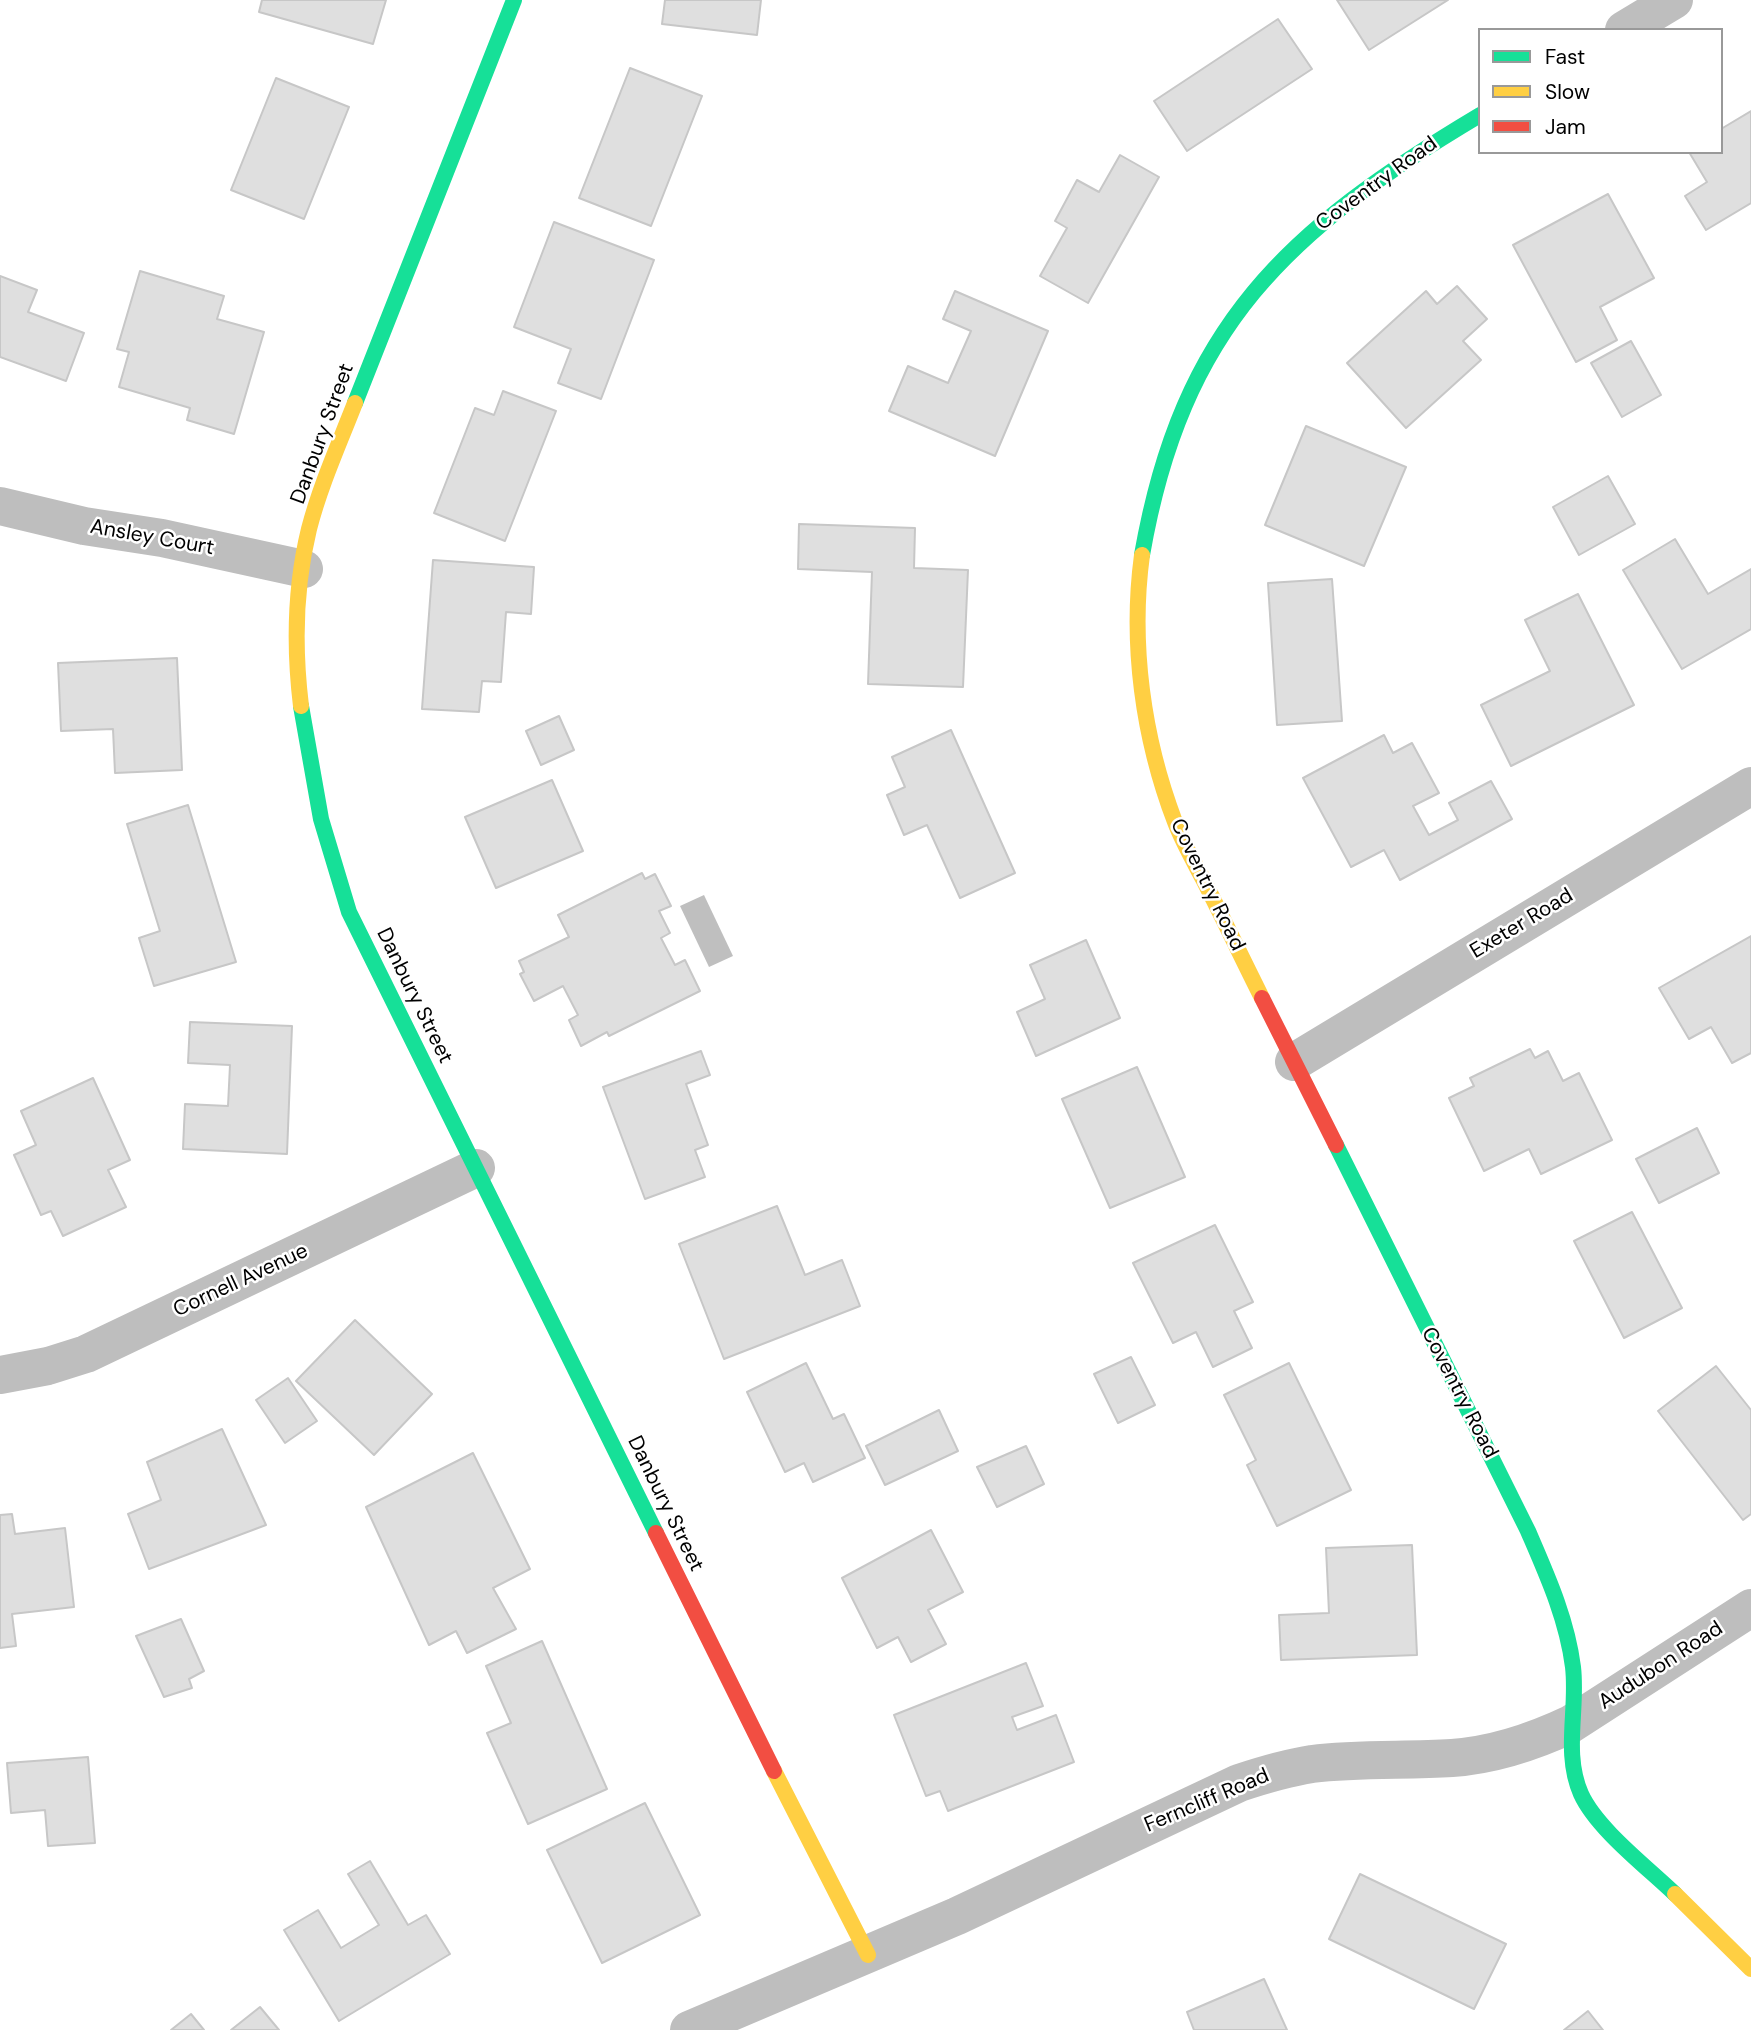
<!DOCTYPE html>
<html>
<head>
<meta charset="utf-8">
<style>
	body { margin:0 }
	#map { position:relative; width:1751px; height:2030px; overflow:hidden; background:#fff; font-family:"DM Sans",sans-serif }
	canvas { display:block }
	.legend { position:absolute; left:1478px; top:28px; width:245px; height:126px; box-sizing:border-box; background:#fff; border:2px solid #999; margin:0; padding:9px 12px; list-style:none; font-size:21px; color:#000 }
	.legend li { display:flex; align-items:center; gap:14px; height:35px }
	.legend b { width:35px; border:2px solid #999 }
</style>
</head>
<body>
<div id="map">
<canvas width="1751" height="2030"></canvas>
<ul class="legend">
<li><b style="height:9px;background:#16e098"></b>Fast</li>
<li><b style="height:9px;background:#ffcf43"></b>Slow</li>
<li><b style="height:9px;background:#f24e42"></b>Jam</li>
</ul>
</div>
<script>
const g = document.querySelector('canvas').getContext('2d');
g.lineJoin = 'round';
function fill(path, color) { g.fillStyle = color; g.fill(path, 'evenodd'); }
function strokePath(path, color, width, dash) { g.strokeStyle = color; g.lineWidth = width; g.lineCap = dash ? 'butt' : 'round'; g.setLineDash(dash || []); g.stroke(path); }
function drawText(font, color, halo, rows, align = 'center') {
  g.font = font + ' "DM Sans",sans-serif'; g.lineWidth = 5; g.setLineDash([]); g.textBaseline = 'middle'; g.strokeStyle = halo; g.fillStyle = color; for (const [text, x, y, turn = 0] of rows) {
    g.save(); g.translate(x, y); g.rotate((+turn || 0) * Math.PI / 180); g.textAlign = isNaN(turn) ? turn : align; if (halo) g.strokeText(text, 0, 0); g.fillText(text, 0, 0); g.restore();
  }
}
fill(new Path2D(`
	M704 895 733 956 709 967 680 906Z`), '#bfbfbf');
const building = new Path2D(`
	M262 0H386L373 44 259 12Z
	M665 0H761L757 35 662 24Z
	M1337 0H1448L1369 50Z
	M1278 19 1312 69 1187 151 1154 101Z
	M630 68 702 96 651 226 579 198Z
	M276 78 349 107 304 219 231 190Z
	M1751 111V203L1706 230 1685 196 1707 182 1689 152H1721V129Z
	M1120 155 1159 177 1088 303 1040 276 1067 228 1055 221 1077 180 1099 192Z
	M1608 194 1654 278 1600 307 1617 340 1576 362 1513 245Z
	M554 222 654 260 601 399 558 383 571 349 514 327Z
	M140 271 224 296 217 319 264 332 234 434 187 420 190 408 119 387 129 352 117 349Z
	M0 276 37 290 28 312 84 333 66 381 0 357Z
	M1457 286 1487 319 1463 341 1481 360 1406 428 1347 363 1426 291 1437 304Z
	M955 291 1048 331 995 456 889 411 908 366 948 383 971 331 943 319Z
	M1631 341 1661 395 1622 417 1591 363Z
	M503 391 556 411 505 541 434 513 475 408 494 415Z
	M1306 426 1406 467 1364 566 1265 525Z
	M1608 476 1635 524 1579 555 1553 507Z
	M799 524 915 528 914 568 968 570 963 687 868 684 872 572 798 569Z
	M1675 539 1708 594 1751 569V629L1682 669 1623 570Z
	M433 560 534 567 531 614 506 612 501 682 482 681 479 712 422 709Z
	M1332 579 1342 721 1277 725 1268 583Z
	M1578 594 1634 705 1511 766 1481 705 1550 671 1525 620Z
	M177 658 182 770 115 773 113 729 61 731 58 663Z
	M559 716 574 750 541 765 526 731Z
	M951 730 1015 873 960 898 927 825 904 835 887 795 905 787 892 757Z
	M1384 735 1393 753 1412 743 1439 793 1413 806 1429 835 1458 820 1449 803 1491 781 1512 819 1400 880 1384 850 1351 867 1303 778Z
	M552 780 583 851 496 888 465 817Z
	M188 805 236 962 154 986 139 938 160 931 127 824Z
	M642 873 645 879 655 874 671 906 659 911 670 933 661 938 675 965 685 960 700 991 609 1036 607 1032 581 1046 569 1020 578 1015 563 986 534 1001 520 974 524 972 519 961 569 937 558 915Z
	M1751 936V1053L1732 1063 1711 1027 1689 1039 1659 988Z
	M1086 940 1120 1018 1036 1056 1017 1012 1045 999 1030 965Z
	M190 1022 292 1026 287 1154 183 1149 185 1104 228 1106 230 1065 188 1063Z
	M1530 1049 1535 1058 1548 1051 1563 1081 1579 1073 1612 1140 1541 1174 1529 1149 1484 1171 1449 1098 1474 1086 1470 1078Z
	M701 1051 710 1075 686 1084 708 1145 695 1150 705 1177 645 1199 603 1087Z
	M1137 1067 1185 1177 1110 1208 1062 1099Z
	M93 1078 130 1160 108 1170 126 1207 63 1236 51 1211 41 1215 14 1155 36 1145 21 1111Z
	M1697 1128 1719 1173 1659 1203 1636 1159Z
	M777 1206 805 1275 842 1260 860 1306 724 1359 679 1244Z
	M1632 1212 1682 1308 1624 1338 1574 1241Z
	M1215 1225 1253 1302 1234 1311 1252 1348 1213 1367 1196 1332 1173 1343 1133 1263Z
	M355 1320 432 1394 374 1455 296 1381Z
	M1131 1357 1155 1405 1118 1423 1094 1374Z
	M806 1363 833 1419 844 1414 865 1458 813 1482 804 1463 785 1472 747 1392Z
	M1289 1363 1351 1490 1277 1526 1247 1465 1256 1460 1224 1395Z
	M1716 1366 1751 1410V1514L1743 1520 1658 1411Z
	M288 1378 317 1421 285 1443 256 1400Z
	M939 1410 958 1451 885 1485 866 1446Z
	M222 1429 266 1525 149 1569 128 1514 161 1500 147 1462Z
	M1026 1446 1044 1484 997 1507 977 1467Z
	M473 1453 530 1569 493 1588 516 1629 467 1653 456 1631 429 1645 366 1507Z
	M12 1514 15 1534 65 1528 74 1607 12 1614 16 1646 0 1648V1515Z
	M931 1530 963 1592 928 1610 946 1644 911 1662 898 1637 877 1648 842 1578Z
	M1412 1545 1417 1655 1281 1660 1279 1615 1329 1613 1326 1548Z
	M181 1619 204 1671 189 1679 192 1688 164 1697 136 1636Z
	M542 1641 607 1789 528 1824 487 1733 511 1723 486 1666Z
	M1026 1663 1043 1706 1012 1717 1017 1730 1056 1715 1074 1762 948 1811 940 1791 926 1796 894 1715Z
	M88 1757 95 1843 48 1846 45 1810 11 1813 7 1763Z
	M645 1803 700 1915 602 1963 547 1850Z
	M370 1861 408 1925 426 1915 450 1954 339 2021 284 1930 318 1910 341 1948 379 1925 348 1874Z
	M1360 1874 1506 1944 1474 2009 1329 1939Z
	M1264 1979 1287 2030H1194L1187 2012Z
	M260 2007 279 2030H231Z
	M1588 2011 1603 2030H1564Z
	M191 2014 204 2030H171Z`);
fill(building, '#dfdfdf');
strokePath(building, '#c7c7c7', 2);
strokePath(new Path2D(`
	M1624 30 1674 0
	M0 506 84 526 162 538 304 569
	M1294 1062 1751 786
	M0 1375 48 1366 86 1354 476 1168
	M689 2030 957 1916 1239 1783C1263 1775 1287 1768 1312 1764 1358 1758 1405 1761 1452 1758 1494 1755 1533 1742 1571 1724L1751 1608`), '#bebebe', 38);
strokePath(new Path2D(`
	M355 403 514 0
	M1142 555C1182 326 1287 230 1480 115
	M301 706 321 819 349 912 656 1533
	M1336 1145 1528 1531C1547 1575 1567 1619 1573 1667 1578 1710 1563 1753 1581 1794 1597 1829 1647 1867 1675 1894`), '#16e098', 16);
strokePath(new Path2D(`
	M1142 555C1130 644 1143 738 1175 822 1182 841 1193 860 1203 879 1223 918 1242 958 1262 998
	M301 706C294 648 295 586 309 529 320 486 339 444 355 403
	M774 1771 868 1955
	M1675 1894 1751 1969`), '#ffcf43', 16);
strokePath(new Path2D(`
	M1262 998 1336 1145
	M656 1533 774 1771`), '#f24e42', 16);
drawText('21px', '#000', '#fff', [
	["Coventry Road",1377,184,-36],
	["Danbury Street",323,434,-70],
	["Ansley Court",152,538,10],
	["Coventry Road",1207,885,64],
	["Exeter Road",1522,924,-31],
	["Danbury Street",414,996,64],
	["Cornell Avenue",241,1281,-25],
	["Coventry Road",1459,1393,63],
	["Danbury Street",665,1504,64],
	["Audubon Road",1661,1666,-33],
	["Ferncliff Road",1207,1801,-23]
]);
</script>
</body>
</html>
